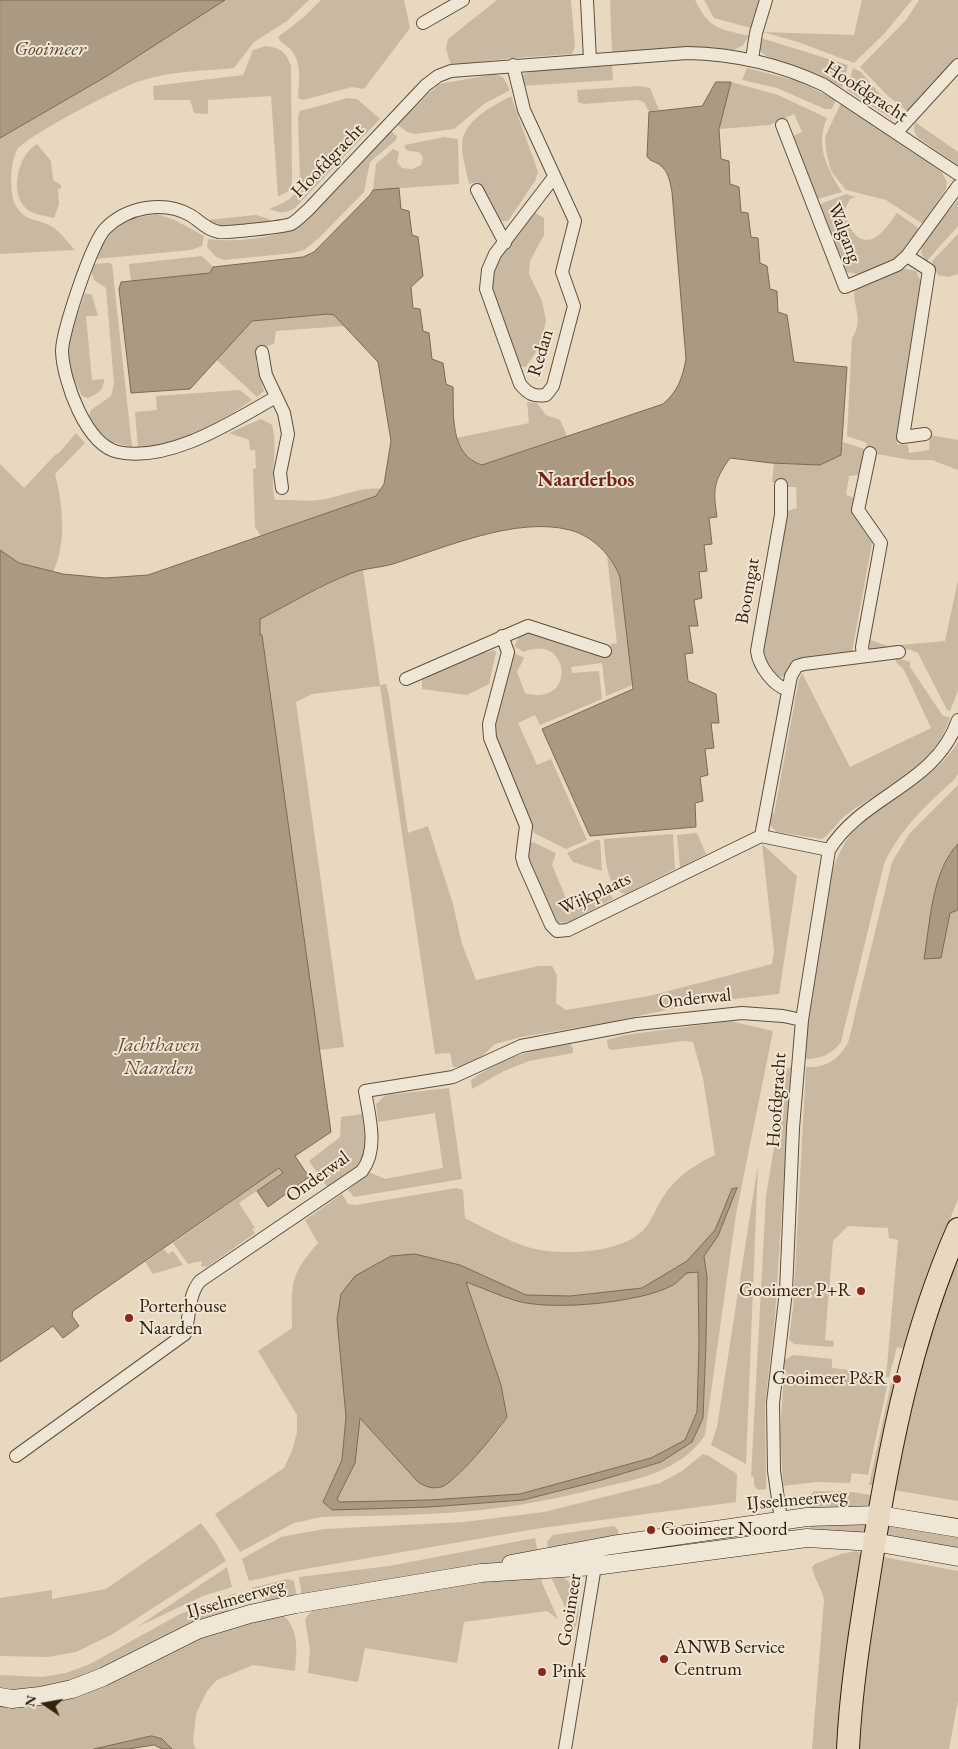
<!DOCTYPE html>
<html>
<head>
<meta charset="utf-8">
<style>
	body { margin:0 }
	#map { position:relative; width:958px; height:1749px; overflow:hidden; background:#e8d8c0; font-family:"EB Garamond",serif }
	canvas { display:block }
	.north { position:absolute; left:20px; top:1679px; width:50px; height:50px; -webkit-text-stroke:4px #f0e6d6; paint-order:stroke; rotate:282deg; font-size:14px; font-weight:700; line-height:20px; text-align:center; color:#33210d }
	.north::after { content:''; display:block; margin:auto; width:18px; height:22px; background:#33210d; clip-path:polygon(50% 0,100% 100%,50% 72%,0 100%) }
</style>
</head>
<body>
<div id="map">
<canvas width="958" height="1749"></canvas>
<div class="north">N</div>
</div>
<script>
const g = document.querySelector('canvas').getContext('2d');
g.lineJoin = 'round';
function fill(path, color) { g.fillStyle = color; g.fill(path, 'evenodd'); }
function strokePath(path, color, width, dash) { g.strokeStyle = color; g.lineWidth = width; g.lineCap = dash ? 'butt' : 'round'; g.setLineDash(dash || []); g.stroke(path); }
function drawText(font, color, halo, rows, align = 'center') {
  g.font = font + ' "EB Garamond",serif'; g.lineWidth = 4; g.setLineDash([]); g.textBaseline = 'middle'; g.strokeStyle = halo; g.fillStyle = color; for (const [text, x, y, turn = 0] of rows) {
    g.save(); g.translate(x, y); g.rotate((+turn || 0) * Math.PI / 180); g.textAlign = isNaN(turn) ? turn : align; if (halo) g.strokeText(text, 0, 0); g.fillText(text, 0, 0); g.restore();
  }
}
fill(new Path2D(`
	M225 0H309L287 21 254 42 234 68C203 71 169 71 140 81 121 87 26 136 17 150 10 162 9 195 16 206 26 223 38 218 51 226 60 231 68 243 75 250L0 254V138L107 76Z
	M321 0H404L410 28 364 89 352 87 303 100 298 98C299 82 302 64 292 51 287 45 280 43 278 37L304 17Z
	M497 0H571L575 47 572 54 514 58 451 65 446 49 448 39Z
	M610 0H695C710 30 718 28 749 36L743 45 734 50 681 48 612 52Z
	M704 0H759L751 28 714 18Z
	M862 0H912L884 34 854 63 798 42 763 32 854 35Z
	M919 0H958V57L912 108 907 111 888 96 860 67 906 20Z
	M761 38 848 65 842 88 815 74 766 56 760 51Z
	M266 46C281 48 286 52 291 66L292 183 290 190 278 197 271 96 208 100V114L194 113 190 100H154L153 86 243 75 253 50Z
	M612 66 613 80 521 86 523 75 531 70Z
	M747 68 798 81 836 100 832 109H825L777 88 742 80Z
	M853 68 861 72 884 99 903 116 898 119H892L847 90Z
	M495 74 503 77 510 90 484 104 454 129 415 134 407 132 397 124 439 84Z
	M731 82 778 95 827 118C815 145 827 169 842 192L817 199 793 136 802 132 794 114 770 125 719 129Z
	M640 86 650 88 659 110 649 112 644 102 637 100 584 104 578 102 577 90Z
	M511 96 538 172 535 181 508 221H500L477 182 469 184C467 172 462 158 462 145 462 121 493 106 511 96Z
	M348 98 357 99 380 119 295 208C285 214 279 213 269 209 284 203 294 199 300 184L298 117 300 111Z
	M841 103 939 167 947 182 946 189 923 224 886 200 846 190 831 171 826 151 825 137Z
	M915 122 958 152V165L917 137 914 130Z
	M390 131 397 136 396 140 370 162 364 192 318 239 304 250 293 253 224 260 216 257 207 247 208 239C239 243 274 238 302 225Z
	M444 137 458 139 459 184 373 190 376 164 393 149 399 152 397 162 402 168 412 169 421 165 423 157 419 152 408 151 405 148V145Z
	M37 144 51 161 53 180 61 185V189H58L59 204 54 218C47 216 38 215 31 212 7 199 17 155 37 144Z
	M846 194 856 197 850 199 845 209C846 225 858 248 876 237 884 232 891 221 897 213L920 229 902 255 892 261 858 274 845 272 818 205Z
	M958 200V226L926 262 921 252 924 241Z
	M532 211 544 218V235L530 261 529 274 542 301 546 321 540 346 526 367 519 366 490 281 493 268Z
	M157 214 175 220 204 236 202 246 191 250 95 259C110 227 122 219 157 214Z
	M256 215 269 219 270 223 224 228 206 220Z
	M958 234V274L948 277 938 275 932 261Z
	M202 256 213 267 211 273 131 281 129 264Z
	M108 263 112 264 132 447 111 442 93 427 89 416 91 410 111 396 114 384 106 288 94 280 91 270 93 264Z
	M903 268 916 271 921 282 897 444 908 445 909 453 929 450 930 435 958 440V470L932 460H910L877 454V450L866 448 867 443 847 436 852 338C866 319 849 300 856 287Z
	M85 293 92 295 98 316H86L92 380 104 379C104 391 98 393 88 398L82 396C59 350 70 338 85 293Z
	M328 314 334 315 345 326 276 331 274 344 256 349V363L264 391 257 397 217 360 252 321Z
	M240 390 252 400C218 424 179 443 138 448L135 412 157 410 156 396Z
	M527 402 537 403 546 415 560 420 567 436 482 465C469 461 459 450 456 438L529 423Z
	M261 419 272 425C279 450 269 475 275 500 290 499 304 502 319 500 339 498 360 486 381 489L376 496 261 536 255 527 253 469 256 468 255 450H250L249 440 229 433Z
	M76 433 85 443 55 474C63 505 67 543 53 572L19 563 0 550V464L24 488 56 454 59 453Z
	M843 442 864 449 859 475 849 476 846 495 852 497 855 500 853 515 872 543 852 652 792 664 783 677 777 676 762 655 787 511 797 508 796 487H786L785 482H772L774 463 820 465 841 455Z
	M607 556 616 566 620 577 633 685 606 696 602 663 571 667 572 673 599 671 602 699 540 725 535 715 518 723 537 765 551 759 587 840 566 849 534 833 527 812 493 731 513 652 524 658 517 672 525 693C578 708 570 632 524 652L514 646 520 635 530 632 608 656 612 643 617 644Z
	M363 570 380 685 386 684 389 696 408 833 428 826 453 904 462 944 476 980 539 966H552L557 975 556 1003 566 1010 649 996 772 964 774 951 762 844 797 876 779 994 698 1003 606 1023 521 1037 495 1044 481 1057 462 1067H453L450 1053 435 1054 380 686 312 694 296 702 344 1047 319 1050 262 636 260 635V619L352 572Z
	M958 580V691L950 711 947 710 918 653C903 645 886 648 870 650V640L888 646 945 641Z
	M483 650 485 653 494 650 496 652 489 684 467 695 422 689V679Z
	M895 657 910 662V667L943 716 950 717C937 765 884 787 846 815 837 822 832 833 822 839L777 832 769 824V813L774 814 799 679 802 673 850 767 931 728 904 670 896 662Z
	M958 742V773L955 779C927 804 900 829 884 864L841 1042C832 1054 821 1059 806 1059L807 1019 833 868C839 854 845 839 856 828 888 796 934 782 958 742Z
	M958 785V844C926 874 937 918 941 957L950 913 958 910V1199L931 1266 905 1349 897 1347 889 1377H886L898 1240 889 1238 888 1228 848 1226 833 1241 825 1340 834 1341 833 1347 794 1344 789 1340 793 1308 806 1067C826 1068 838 1060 848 1043L892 862 909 834Z
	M697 833 706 854 680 868 677 835Z
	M673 834 675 869 626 894C606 891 605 854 604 839Z
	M596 840H600L602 871 573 862 567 853Z
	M533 842 556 853 552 865 571 910 598 898 602 890H609L613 899 568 923 557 922 529 861 530 843Z
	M730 1021 773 1031 736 1214 705 1435C681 1472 635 1480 595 1489 563 1497 530 1504 498 1508 440 1516 380 1515 322 1517L294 1523 240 1552 215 1514 284 1468 292 1451 297 1432V1415L258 1351 292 1328C292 1285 288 1277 318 1243L305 1220 342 1194 348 1204 356 1205 456 1188 463 1190 465 1218C486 1229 508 1241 531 1248 560 1256 626 1254 646 1227 653 1218 657 1206 663 1197 677 1176 693 1166 715 1155L703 1078 693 1042 683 1041 612 1050 608 1048 607 1040 625 1035ZM732 1189 718 1236 704 1256 707 1277 706 1342 703 1418 692 1442 661 1462 598 1481 523 1500 429 1507 332 1509 323 1501 342 1460 346 1417 337 1319 460 1265 526 1295 570 1296 642 1288 687 1261 715 1230Z
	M570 1044 573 1048V1053L529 1061 504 1071 472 1089 471 1080C500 1059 534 1048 570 1044Z
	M791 1067 775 1316 765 1406 766 1489 758 1490 754 1486V1477L751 1476 766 1196 787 1069Z
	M449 1088 462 1179 354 1197 348 1190 369 1172 385 1179 443 1168 435 1113 378 1122 376 1104 386 1095Z
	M362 1114 365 1140 363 1163 328 1188 309 1161 340 1137 341 1117Z
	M758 1164 746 1464 711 1445 717 1427Z
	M279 1168 283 1173 239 1203 255 1228 252 1229 255 1233 207 1267 201 1266 202 1261 188 1264 173 1243Z
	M958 1238V1501L888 1489 893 1461Z
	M164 1249 168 1254 173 1251 183 1265 153 1274 145 1262Z
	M687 1272H698L699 1344 697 1412 685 1440 651 1458 520 1494 429 1500 340 1502 336 1499 355 1463 360 1417 418 1482 452 1481 500 1429 507 1417 501 1385 466 1282C530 1304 632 1320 687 1272Z
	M793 1355 832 1359V1368L882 1374V1380L888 1382 868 1475 852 1473 850 1483 816 1482 783 1486 780 1433 785 1360Z
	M891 1383 896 1385 880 1487 869 1485Z
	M703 1454 709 1456 737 1474 736 1502 541 1528 299 1570 249 1581 242 1559 281 1537 324 1529 464 1522 544 1512 660 1483 682 1471Z
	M814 1491 852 1492 877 1496 865 1508 810 1512V1496Z
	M810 1521 867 1523 865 1534 810 1533Z
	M201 1523 216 1543 226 1561 111 1635 76 1652 48 1657 0 1656V1598L52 1590V1599L106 1589Z
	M888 1523 958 1534V1552L888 1537 885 1532Z
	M614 1526 618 1530V1537L548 1551 547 1542 553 1535Z
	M535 1538 538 1554 472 1568 302 1597 299 1577 389 1566Z
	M856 1551 860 1553 861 1564 839 1749H812L824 1600C822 1588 814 1579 812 1567L815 1564 841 1554Z
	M878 1556 958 1571V1701L949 1749H854Z
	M227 1567 232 1587 203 1596 137 1627Z
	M541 1574 542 1583 558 1619 547 1611 464 1622 457 1663 365 1648 358 1682 308 1673 310 1650 305 1619 315 1607 462 1582Z
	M560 1576C582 1586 581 1609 575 1629L552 1579 551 1577Z
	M288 1579 294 1581 297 1597 267 1603 251 1588Z
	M236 1593 228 1611 162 1637 109 1668 73 1683 15 1691 0 1688V1675L42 1677 66 1673 90 1664 180 1614Z
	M279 1613C300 1625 297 1651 295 1671L253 1665 217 1680 207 1691 196 1714 193 1742 196 1749H172L168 1744 152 1736 94 1749H0V1701L26 1703 175 1645Z`), '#c9b9a2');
const water = new Path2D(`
	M0 0H225L107 76 0 138Z
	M716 82H731L719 129 721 159 729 161 730 184 739 187 741 212 748 213 751 237 758 238 760 263 767 266 770 289 777 291 778 312 787 315 794 362 847 367 841 455 820 465 771 463 730 458C713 482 713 489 717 517L709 518 712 544 704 545 707 571 699 572 702 598 694 600 698 626H689L693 653 685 654 688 681 716 694 719 723H711L714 748 705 749 708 775 700 777 703 801 695 803 696 827 590 836 542 729 633 689 620 577C612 556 593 536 570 530 516 516 444 548 393 564 379 568 365 568 352 573 321 585 290 604 260 619V635H262L331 1132 295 1156 309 1177 268 1207 257 1191 283 1173 279 1168 73 1311 72 1316 79 1326 63 1338 53 1326 0 1362V550L19 563 63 574 105 578 148 575 376 496 384 484 391 441 378 362 334 315 328 314 252 321 190 389 131 393 119 289 121 282 210 273 213 267 303 257 314 252 370 195 373 190 399 188 401 209 409 211 412 235 418 237 423 276 411 287 413 308 420 309 423 331 429 333 432 359 443 363 446 384 453 387C454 414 449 455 482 465L663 404C678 391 682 379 686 359L672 192C670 182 669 172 660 165 655 161 650 162 647 156L649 112 702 106Z
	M958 844V910L950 913 941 958 924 959C930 924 932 869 958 844Z
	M737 1188 718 1236 704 1256 707 1277 706 1342 703 1418 692 1442 661 1462 598 1481 523 1500 429 1507 332 1510 323 1502 342 1460 346 1417 337 1319 341 1294 355 1276 391 1256 415 1254 460 1265 526 1295 570 1296 642 1288 687 1261 715 1230 732 1189ZM687 1273 698 1272 699 1344 697 1412 685 1440 651 1458 520 1494 429 1500 340 1502 337 1499 355 1463 360 1418 418 1482C426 1487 432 1489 441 1487 454 1484 499 1430 507 1417L501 1385 466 1282C483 1288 500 1296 517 1301 552 1311 641 1303 673 1285 678 1282 683 1276 687 1273Z
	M152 1736 162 1739 172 1749H162L154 1745 128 1749H94Z`);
fill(water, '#aa9a83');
strokePath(water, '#7a6a54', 1);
const street = new Path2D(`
	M587 0 590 60
	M423 23 463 0
	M752 59 756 33 766 0
	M513 65 524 110 575 221 562 272 574 306 553 386 546 395C534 397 528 394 520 384L486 289 488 270 495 254 554 177
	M782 125 845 287 897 265 907 256 958 186
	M896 133 958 65
	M477 190 505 243
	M907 256 929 270 903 437 925 434
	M262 352 266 375 284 413 288 434 280 473 282 488
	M276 397C233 421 170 463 118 452 86 445 63 381 62 351 62 333 92 240 106 228 127 207 164 200 190 215 200 221 207 230 219 232 226 233 284 227 291 224 297 221 303 214 308 210L426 85 438 76 451 71 687 53C736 54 780 64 824 85L958 174
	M781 485V515L757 651C759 667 774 686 788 690
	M502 636 508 652 489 724 490 738 526 826 522 857 524 864 551 925 557 931 568 930 761 836 829 850
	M863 656 862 647 881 543 858 510 870 453
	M406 679 528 626 605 651
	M761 836 791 676 797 666 804 664 899 652
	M16 1456 185 1334C190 1316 188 1295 200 1281L362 1171C379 1149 369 1116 365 1091L453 1077 521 1046 637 1024 742 1013 783 1016 802 1020
	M784 1541 774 1471 773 1403 786 1291 793 1128 802 1020 829 850C863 795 936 785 958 720
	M565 1749 595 1566 600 1560`);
const secondary = new Path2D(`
	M511 1564 612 1545 807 1517 879 1515 958 1528
	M0 1697 12 1699 40 1696 72 1689 103 1677 197 1630 250 1614 296 1604 481 1573 595 1566 807 1538 874 1542 958 1557`);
const highway = new Path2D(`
	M848 1749C851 1684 862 1621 872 1557 890 1445 912 1333 958 1229`);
strokePath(street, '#604f3a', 14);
strokePath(secondary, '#33210d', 19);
strokePath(highway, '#33210d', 24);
strokePath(street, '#f0e6d6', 12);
strokePath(secondary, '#f0e6d6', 18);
strokePath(highway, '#e8d8c0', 22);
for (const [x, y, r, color] of [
	[861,1291,5,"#8f2418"],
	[129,1318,5,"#8f2418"],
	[897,1379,5,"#8f2418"],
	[651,1530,5,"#8f2418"],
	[664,1659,5,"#8f2418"],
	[542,1672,5,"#8f2418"]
]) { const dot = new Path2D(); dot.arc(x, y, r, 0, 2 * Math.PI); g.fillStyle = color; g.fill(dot); strokePath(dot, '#f0e6d6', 2); }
drawText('19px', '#33210d', '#f0e6d6', [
	["Hoofdgracht",866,92,33],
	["Hoofdgracht",328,161,-46],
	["Walgang",844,233,69],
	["Redan",541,353,-73],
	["Boomgat",748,591,-80],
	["Wijkplaats",595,894,-25],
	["Onderwal",695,999,-6],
	["Hoofdgracht",777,1100,-86],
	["Onderwal",318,1177,-36],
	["IJsselmeerweg",797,1500,-5],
	["IJsselmeerweg",236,1599,-16],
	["Gooimeer",570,1610,-81]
]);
drawText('19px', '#33210d', '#f0e6d6', [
	["Gooimeer P+R",851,1291,"right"],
	["Porterhouse",139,1307],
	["Naarden",139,1329],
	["Gooimeer P&R",887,1379,"right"],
	["Gooimeer Noord",661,1530],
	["ANWB Service",674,1648],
	["Centrum",674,1670],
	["Pink",552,1672]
], 'left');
drawText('italic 20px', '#5d4b36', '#f0e6d6', [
	["Gooimeer",50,50],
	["Jachthaven",159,1046],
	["Naarden",159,1069]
]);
drawText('bold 20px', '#7a1f14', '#f0e6d6', [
	["Naarderbos",586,481]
]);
</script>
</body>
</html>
